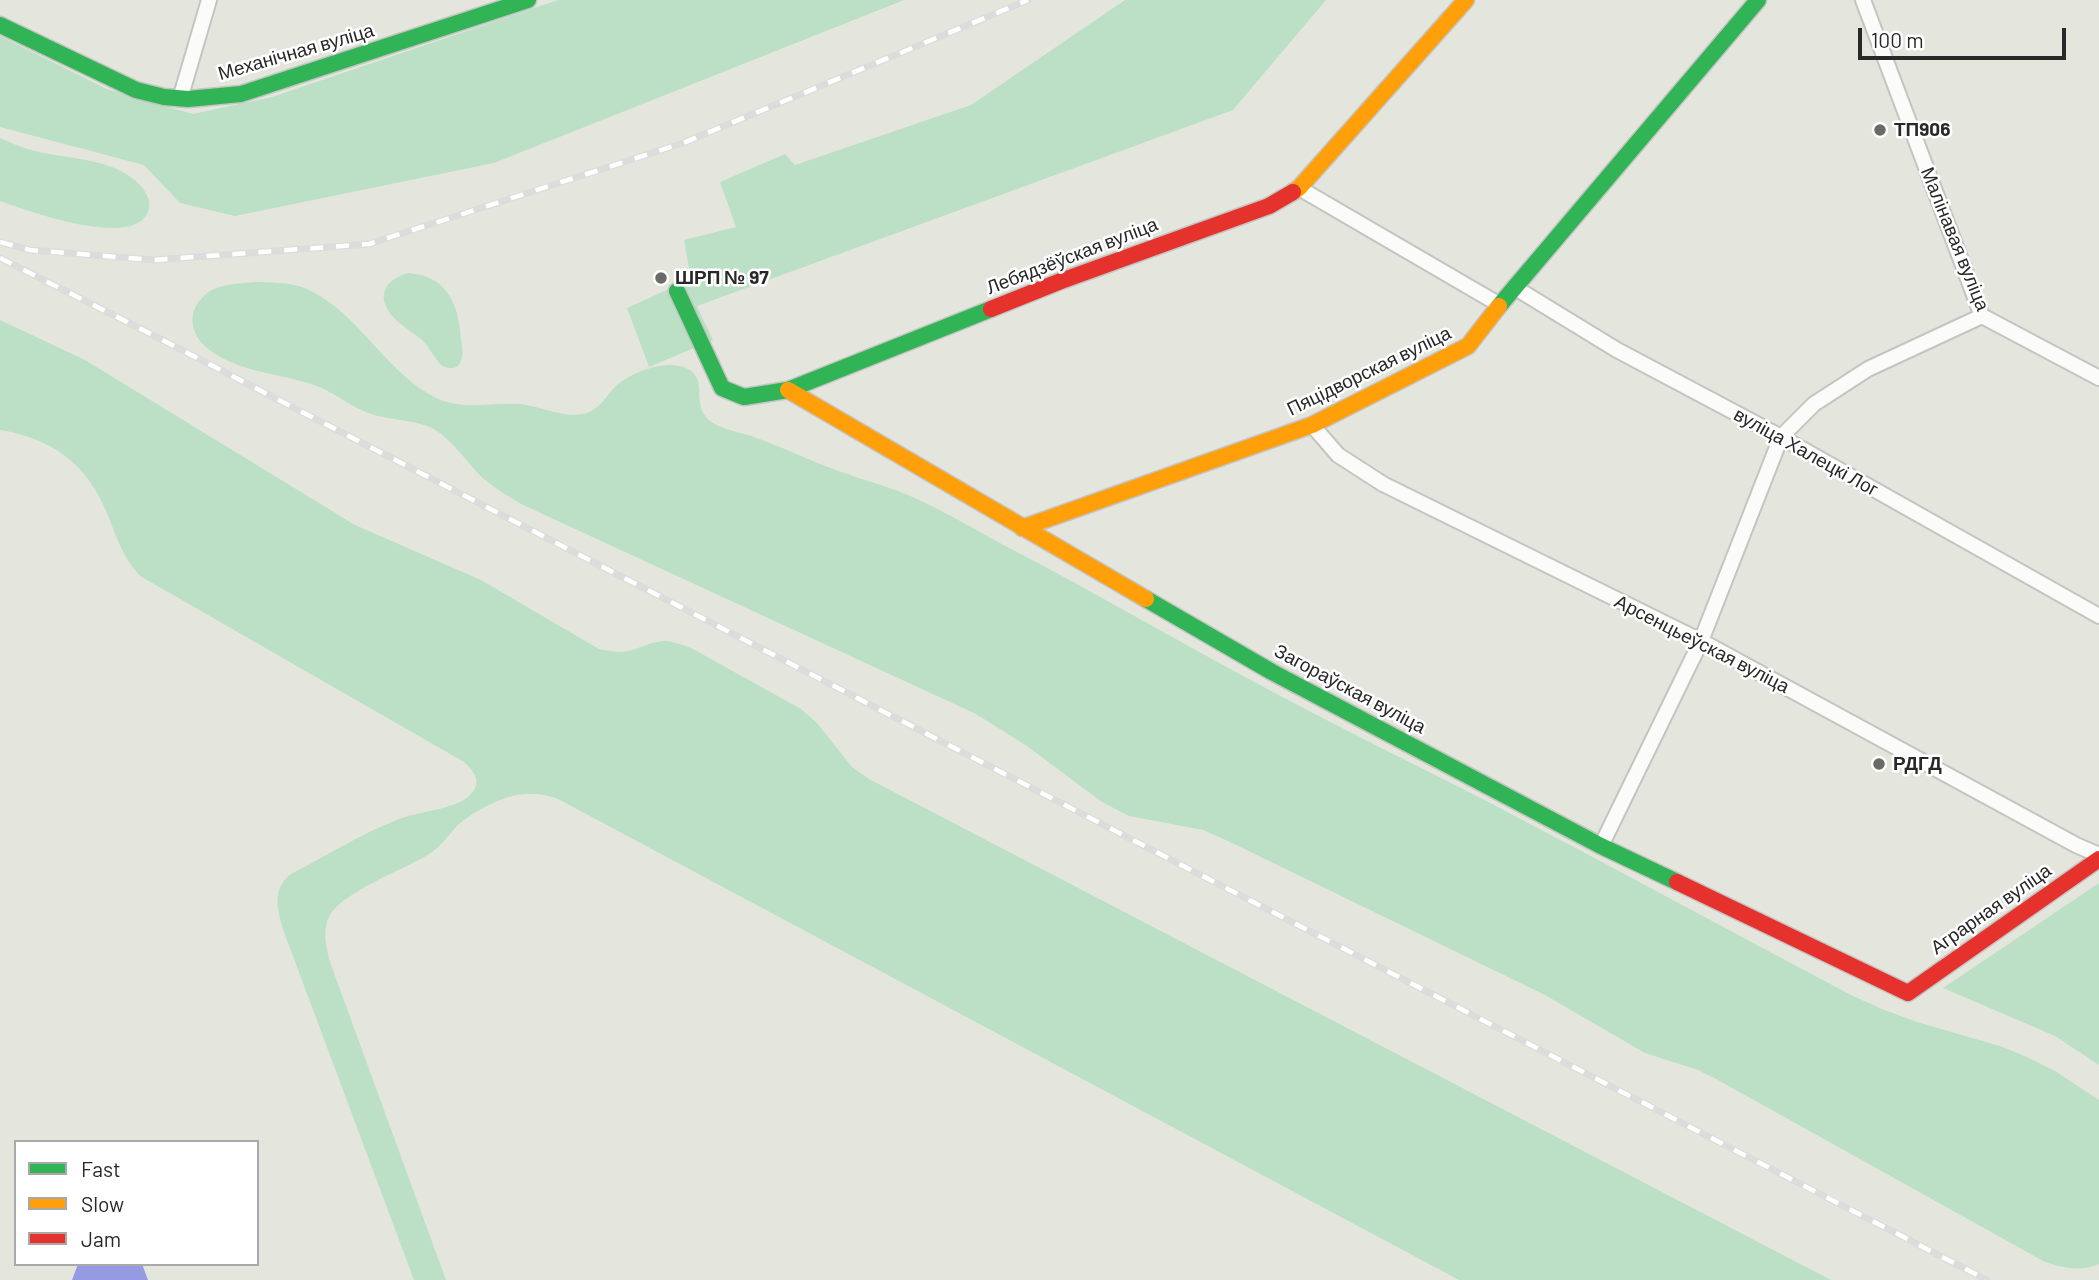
<!DOCTYPE html>
<html>
<head>
<meta charset="utf-8">
<style>
	body { margin:0 }
	#map { position:relative; width:2099px; height:1280px; overflow:hidden; background:#e4e6de; font-family:Barlow,sans-serif }
	canvas { display:block }
	.legend { position:absolute; left:14px; top:1140px; width:245px; height:126px; box-sizing:border-box; background:#fff; border:2px solid #a9a9a9; margin:0; padding:9px 12px; list-style:none; font-size:21px; color:#282828 }
	.legend li { display:flex; align-items:center; gap:14px; height:35px }
	.legend b { width:35px; border:2px solid #a9a9a9 }
	.scale { position:absolute; left:1858px; top:28px; width:208px; height:32px; box-sizing:border-box; border:4px solid #282828; border-top:0; padding-left:9px; font-size:21px; line-height:24px; white-space:nowrap; color:#282828; -webkit-text-stroke:5px #fff; paint-order:stroke }
</style>
</head>
<body>
<div id="map">
<canvas width="2099" height="1280"></canvas>
<ul class="legend">
<li><b style="height:9px;background:#30b455"></b>Fast</li>
<li><b style="height:9px;background:#ff9f0a"></b>Slow</li>
<li><b style="height:9px;background:#e5322d"></b>Jam</li>
</ul>
<div class="scale">100 m</div>
</div>
<script>
const g = document.querySelector('canvas').getContext('2d');
g.lineJoin = 'round';
function fill(path, color) { g.fillStyle = color; g.fill(path, 'evenodd'); }
function strokePath(path, color, width, dash) { g.strokeStyle = color; g.lineWidth = width; g.lineCap = dash ? 'butt' : 'round'; g.setLineDash(dash || []); g.stroke(path); }
function drawText(font, color, halo, rows, align = 'center') {
  g.font = font + ' Barlow,sans-serif'; g.lineWidth = 5; g.setLineDash([]); g.textBaseline = 'middle'; g.strokeStyle = halo; g.fillStyle = color; for (const [text, x, y, turn = 0] of rows) {
    g.save(); g.translate(x, y); g.rotate((+turn || 0) * Math.PI / 180); g.textAlign = isNaN(turn) ? turn : align; if (halo) g.strokeText(text, 0, 0); g.fillText(text, 0, 0); g.restore();
  }
}
fill(new Path2D(`
	M558 0H904L494 163 235 216 180 203 144 165 0 127V36L107 89 193 114 272 97Z
	M1125 0H1326L1233 110 697 306 713 340 649 367 627 308 691 279 684 240 736 227 720 182 785 154 795 165 971 105Z
	M0 138C11 143 23 148 35 151 67 159 106 158 132 178 141 184 152 198 149 209 138 252 26 210 0 201Z
	M408 273C447 275 459 305 461 339 462 346 464 355 461 361 458 370 449 369 442 366 434 358 430 348 422 340 413 332 403 327 395 319 375 299 383 280 408 273Z
	M259 282C274 283 290 282 304 288 359 309 391 384 447 402 470 409 496 402 520 404 540 406 562 418 583 414 601 410 605 396 617 385 632 372 666 359 686 368 713 380 684 410 719 426 730 431 742 433 754 437 783 447 810 461 839 471 865 481 892 487 917 499 945 512 971 527 998 542 1091 590 1181 643 1273 692 1346 731 1420 767 1494 805 1613 867 1732 932 1851 995L1882 1009 1917 1022 2003 1047 2029 1058 2055 1071 2099 1100V1264C2080 1272 2064 1268 2045 1262L1716 1079 1698 1070 1645 1053 1545 995 1228 841 1203 830 1129 816 1102 802 1027 746 976 714 521 504C509 497 496 489 485 480 467 464 454 440 432 428 414 420 393 420 374 415 353 409 337 394 317 386 281 373 238 373 207 348 186 330 188 304 212 290 226 283 244 283 259 282Z
	M0 320 85 360 355 525 481 580 599 649C609 651 618 653 628 651 641 648 652 641 666 641 676 642 684 645 693 649L801 709 817 723 852 767 869 779 1831 1280H1459L558 799C538 792 520 792 500 800 486 806 471 814 459 824 449 834 441 847 429 854 405 869 343 892 330 915 322 929 326 947 330 962L446 1280H414L285 935C278 913 270 890 291 874 326 856 366 831 402 818 421 811 459 809 472 793 482 781 473 770 464 762L140 576C123 558 116 536 107 513 86 463 53 439 0 430Z
	M2099 883V1065L2055 1036 1943 988Z`), '#bbe0c6');
fill(new Path2D(`
	M78 1264H142L148 1280H72Z`), '#969ae2');
const street = new Path2D(`
	M1863 0 1982 316 2099 378
	M180 99 209 0
	M1299 188 1500 305
	M1514 287 1617 350 1781 437 2099 616
	M1312 425 1338 455 1383 484 1701 641 2076 845 2099 855
	M1601 846 1701 641 1781 437 1814 404 1868 369 1982 316`);
const fast = new Path2D(`
	M0 25 136 90 164 97 188 99 241 94 528 0
	M677 291 722 388 744 397 788 390 991 309
	M1499 306 1758 0
	M1146 599 1272 672 1601 846 1677 882`);
const slow = new Path2D(`
	M1293 192 1299 188 1466 0
	M788 390 1146 599
	M1022 528 1312 425 1468 346 1499 306`);
const jam = new Path2D(`
	M991 309 1061 281 1269 206 1293 192
	M1677 882 1908 993 2099 859`);
strokePath(street, '#c4c4c3', 18);
strokePath(fast, '#c4c4c3', 19);
strokePath(slow, '#c4c4c3', 19);
strokePath(jam, '#c4c4c3', 19);
strokePath(street, '#fbfbfa', 14);
strokePath(fast, '#30b455', 16);
strokePath(slow, '#ff9f0a', 16);
strokePath(jam, '#e5322d', 16);
const rail = new Path2D(`
	M0 242 30 250 154 260 369 244 683 143 1028 0
	M0 258 141 329 1987 1280`);
strokePath(rail, '#dddcdd', 7);
strokePath(rail, '#fff', 4.5, [13]);
for (const [x, y, r, color] of [
	[1880,130,7,"#6a6a68"],
	[661,278,7,"#6a6a68"],
	[1879,764,7,"#6a6a68"]
]) { const dot = new Path2D(); dot.arc(x, y, r, 0, 2 * Math.PI); g.fillStyle = color; g.fill(dot); strokePath(dot, '#fff', 2.5); }
drawText('19px', '#282828', '#fff', [
	["Механічная вуліца",296,52,-16],
	["Малінавая вуліца",1955,239,68],
	["Лебядзёўская вуліца",1072,256,-21],
	["Пяцідворская вуліца",1369,371,-26],
	["вуліца Халецкі Лог",1806,452,29],
	["Арсенцьеўская вуліца",1702,644,27],
	["Загораўская вуліца",1350,689,28],
	["Аграрная вуліца",1991,909,-35]
]);
drawText('bold 19px', '#282828', '#fff', [
	["ТП906",1894,130],
	["ШРП № 97",675,278],
	["РДГД",1893,764]
], 'left');
</script>
</body>
</html>
